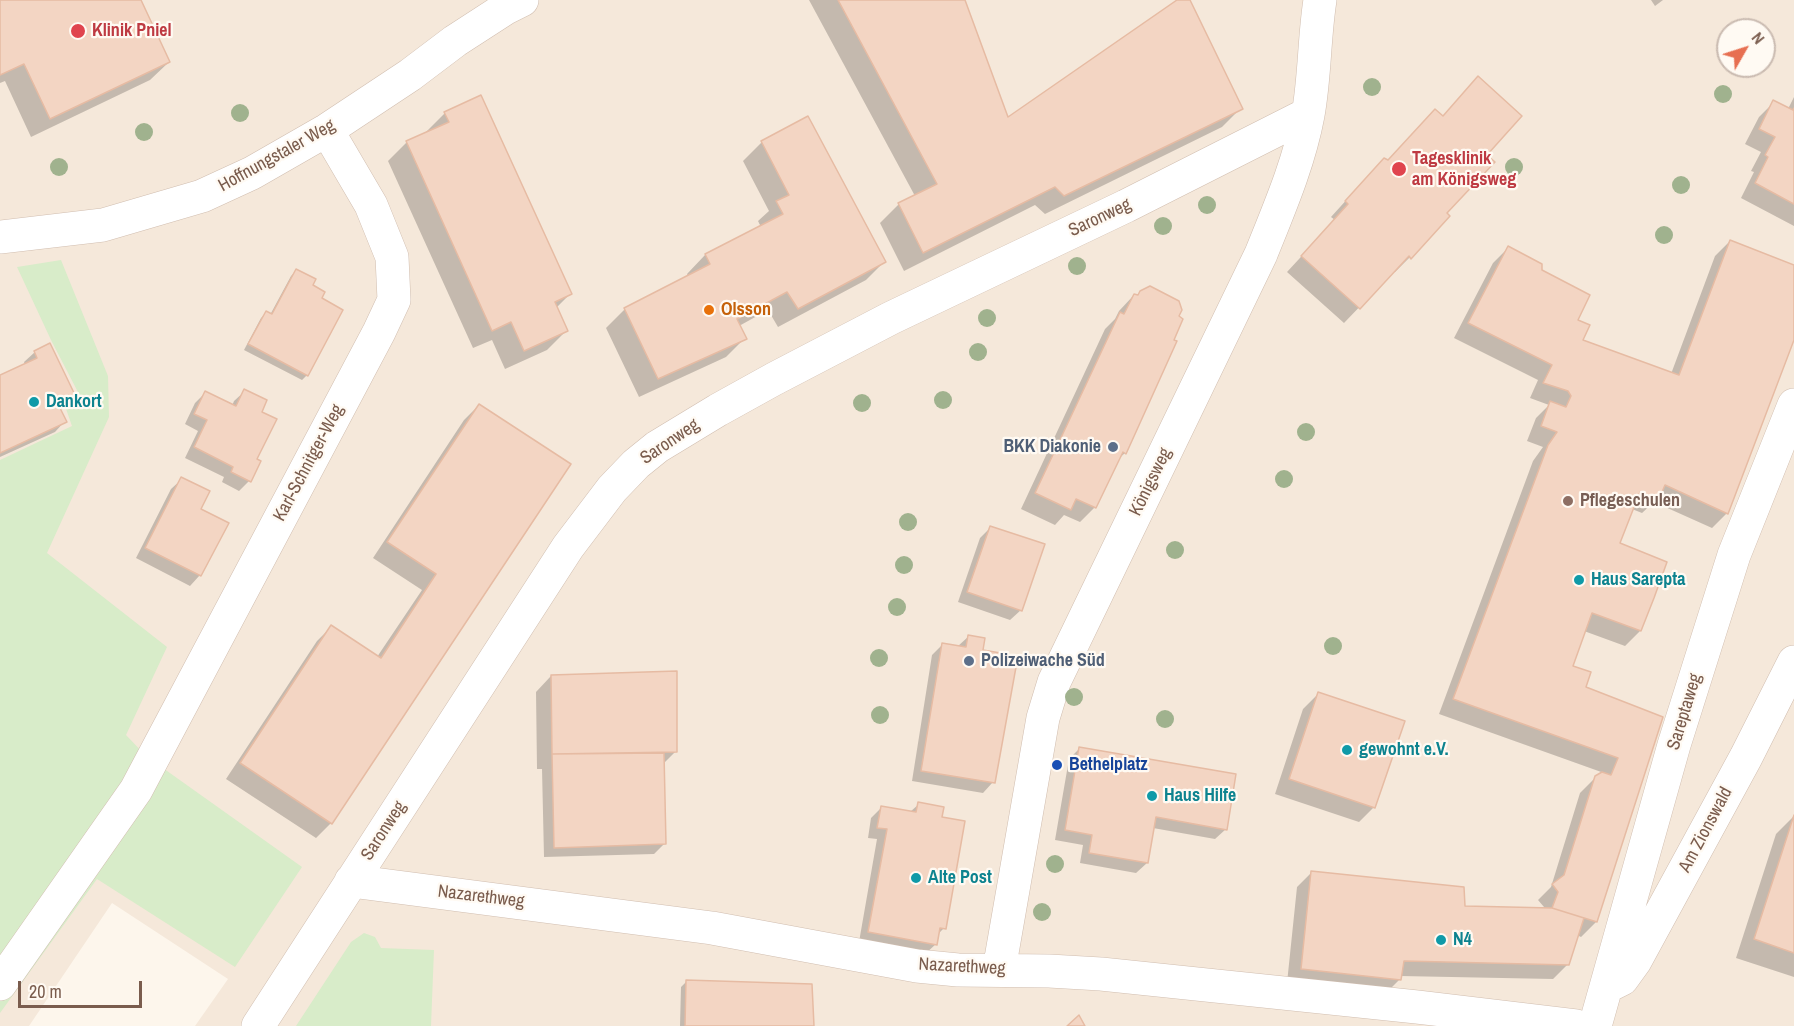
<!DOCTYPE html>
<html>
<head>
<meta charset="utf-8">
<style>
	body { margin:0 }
	#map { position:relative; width:1794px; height:1026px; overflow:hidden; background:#fdf6ec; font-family:"Archivo Narrow",sans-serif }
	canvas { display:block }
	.north { position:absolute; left:1716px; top:18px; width:60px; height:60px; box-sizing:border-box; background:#fffaf3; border:2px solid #cabbb1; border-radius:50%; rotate:51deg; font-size:16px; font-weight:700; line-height:24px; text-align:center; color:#7a5c4d }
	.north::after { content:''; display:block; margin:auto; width:21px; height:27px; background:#e76f51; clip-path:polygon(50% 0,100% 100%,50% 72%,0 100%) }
	.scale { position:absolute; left:18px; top:981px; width:124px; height:27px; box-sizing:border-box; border:3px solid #7a5c4d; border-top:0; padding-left:8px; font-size:18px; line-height:21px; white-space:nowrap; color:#7a5c4d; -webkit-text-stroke:4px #fffaf3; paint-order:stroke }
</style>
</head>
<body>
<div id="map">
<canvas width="1794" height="1026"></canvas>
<div class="north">N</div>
<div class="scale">20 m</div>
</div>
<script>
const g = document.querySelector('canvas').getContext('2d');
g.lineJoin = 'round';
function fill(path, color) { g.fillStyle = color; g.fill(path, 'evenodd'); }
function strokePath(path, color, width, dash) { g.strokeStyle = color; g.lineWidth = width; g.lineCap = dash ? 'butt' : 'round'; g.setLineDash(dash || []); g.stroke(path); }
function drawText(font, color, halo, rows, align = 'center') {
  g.font = font + ' "Archivo Narrow",sans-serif'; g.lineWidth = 4.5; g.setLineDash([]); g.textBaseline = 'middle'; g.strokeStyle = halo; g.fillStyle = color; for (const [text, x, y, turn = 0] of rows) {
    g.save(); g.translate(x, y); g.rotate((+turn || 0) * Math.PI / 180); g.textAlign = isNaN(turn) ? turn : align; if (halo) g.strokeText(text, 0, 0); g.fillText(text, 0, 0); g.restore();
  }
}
fill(new Path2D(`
	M0 0H1794V1026H195L228 979 112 903 29 1026H0ZM1728 30H1764V66H1728Z`), '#f5e8da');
fill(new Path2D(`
	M61 260 108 376 109 417 47 553 167 647 126 735 146 756 302 867 235 967 97 879 0 1013V460L72 426 65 406 80 396 51 340 17 267Z
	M364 933 375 937 381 948 434 950 431 1026H296L351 942Z`), '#d8ecc9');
fill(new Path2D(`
	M0 0H140L169 62 150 80 31 137 5 81 0 83Z
	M809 0H964L1007 119 1179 0H1188L1241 108 1222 127 1045 214 1035 205 904 271 880 223 899 204 915 196Z
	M1651 0H1663L1655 6Z
	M1794 97V226L1741 198 1754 172 1751 171 1761 152 1745 144 1759 117 1774 102 1788 109Z
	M1435 111 1485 155 1445 214 1448 216 1410 257 1395 272 1394 271 1344 323 1287 272 1335 220 1331 217 1369 175 1387 162Z
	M445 113 570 294 556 308 566 331 547 350 505 369 492 340 473 348 388 161 407 142 427 134 426 132Z
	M762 142 885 261 866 280 778 327 768 310 739 326 745 338 726 357 639 397 606 328 625 309 688 277 687 274 705 255 761 227 758 221 769 211 743 161Z
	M1730 241 1794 266V336L1727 513 1712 528 1654 502 1642 513 1632 509 1618 544 1640 631 1625 646 1584 631 1571 666 1584 688 1661 718 1596 922 1581 937 1577 935 1568 964 1553 979 1400 976V979L1385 994 1287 983 1297 887 1312 872 1463 908 1543 910 1544 907 1538 900 1551 887 1580 793 1596 777 1604 773 1439 714 1533 461 1543 447 1527 441 1536 418 1549 405 1530 398 1538 380 1454 338 1493 263 1508 248 1540 271 1576 321 1581 340 1671 374 1715 256Z
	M296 271 311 286 320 299 307 375 302 380 244 350 261 318 266 313 270 315 291 276Z
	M1134 295 1125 453 1116 461 1095 507 1080 522 1064 515 1055 525 1021 509 1105 329 1115 319 1119 311Z
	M35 352 74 397 64 407 59 410 65 421 55 432 0 457V377L25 365 24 362Z
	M245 391 255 460 249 481 239 491 222 482 224 477 185 458 198 431 185 424 195 403 205 393 232 406 234 401Z
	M479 405 569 465 331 823 316 838 226 779 317 641 332 626 377 657 422 590 373 558 464 420Z
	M182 479 199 510 200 575 190 586 136 558 171 489Z
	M991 527 1021 610 1010 620 958 602 980 538Z
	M969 636 981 652 993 782 983 793 912 781 932 655 942 645 957 647Z
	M551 676 676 751 662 765 664 844 654 854 544 857 542 769H537L536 692Z
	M1318 694 1374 807 1359 822 1275 794 1303 709Z
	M1079 749 1226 829 1215 839 1153 828 1147 863 1136 873 1080 863 1083 845 1055 840 1069 759Z
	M919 804 940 818 944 928 937 935 936 944 925 954 859 942 877 839 868 838 871 818 881 808 910 812Z
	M1794 816V977L1736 958 1776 834Z
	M686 982 813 1026H680L681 987Z`), '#0003');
const building = new Path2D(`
	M0 0H141L170 62 50 119 24 64 0 75Z
	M838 0H965L1008 117 1177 0H1190L1243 109 1064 196 1055 187 923 253 898 203 937 184Z
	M1478 76 1522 116 1487 155 1495 162 1447 213 1450 216 1411 259 1409 256 1360 309 1301 256 1348 204 1345 201 1384 158 1388 160 1435 109 1443 116Z
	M481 95 572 294 555 302 568 331 524 351 511 322 492 331 406 141 449 122 444 112Z
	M1773 100 1793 110 1794 108V204L1755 183 1768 157 1765 155 1775 137 1759 129Z
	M808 116 886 262 798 309 787 292 737 319 747 339 658 379 624 308 710 264 705 254 783 214 776 201 789 195 761 141Z
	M1730 240 1794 265V340L1728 514 1665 485 1659 499 1640 492 1620 543 1667 562 1654 598 1641 631 1592 613 1573 666 1591 672 1586 687 1663 717 1597 922 1552 908 1558 892 1552 884 1564 875 1595 776 1602 772 1611 775 1618 758 1453 699 1548 445 1557 432 1541 426 1550 401 1566 407 1571 396 1568 391 1543 383 1552 365 1468 323 1508 246 1542 264V270L1590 295 1578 320 1590 325 1583 340 1679 375Z
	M296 269 316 279 313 285 325 292 322 298 343 310 308 376 248 344 266 311 272 314Z
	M1150 286 1179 301 1182 310 1179 316 1183 319 1174 340 1177 341 1126 454 1123 452 1096 508 1076 499 1071 510 1035 493 1120 312 1124 314 1134 294 1138 295 1140 291Z
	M50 343 76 397 59 406 67 422 0 453V375L37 358 34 351Z
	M244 389 267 400 262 412 277 419 257 459 261 461 251 482 231 472 233 467 194 447 207 420 194 414 205 391 236 406Z
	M479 404 571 464 332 824 240 763 331 625 381 658 436 574 387 542Z
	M181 477 210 491 201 509 229 523 201 576 145 548Z
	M990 526 1045 544 1022 611 967 592Z
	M968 635 985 638 983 650 1018 656 995 783 921 771 942 643 966 647Z
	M677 671V752L552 754 551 675Z
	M1318 692 1405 721 1375 808 1289 779Z
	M1079 747 1236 774 1227 830 1156 817 1148 863 1089 853 1092 835 1065 830Z
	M664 753 666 844 554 848 552 754Z
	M918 802 944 807 942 817 965 821 946 929 940 928 937 945 868 932 887 829 877 828 881 806 916 812Z
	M1794 815V953L1754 939Z
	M1311 871 1464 887 1465 906 1552 908 1584 918 1569 965 1404 961 1401 980 1301 969Z
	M686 980 812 984 814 1026H685Z
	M1079 1015 1085 1026H1067Z`);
fill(building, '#f3d5c3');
strokePath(building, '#e6bba3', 1.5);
const minor = new Path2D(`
	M0 237 103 225 202 196 252 173 327 130 410 75 455 41 506 8 522 0
	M351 881 712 928 917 966 958 970 1049 971 1101 974 1417 1007 1576 1026
	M999 970 1043 718 1054 682 1261 254C1279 209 1299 163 1308 115 1315 77 1314 38 1320 0
	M0 984 136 790 379 332 394 300 392 257 371 205 327 130
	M1606 987 1622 979 1635 961 1746 757 1794 662
	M258 1026 568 547 612 489 636 464 657 447 718 410 774 379 891 318 1126 206 1308 114
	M1595 1026 1674 745 1734 555 1794 405`);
strokePath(minor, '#d1beb0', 34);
strokePath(minor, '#fff', 33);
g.fillStyle = '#a0b28e';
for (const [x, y] of [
	[1372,87],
	[1723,94],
	[240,113],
	[144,132],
	[59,167],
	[1514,167],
	[1681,185],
	[1207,205],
	[1163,226],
	[1664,235],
	[1077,266],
	[987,318],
	[978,352],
	[943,400],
	[862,403],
	[1306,432],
	[1284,479],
	[908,522],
	[1175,550],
	[904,565],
	[897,607],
	[1333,646],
	[879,658],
	[1074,697],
	[880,715],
	[1165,719],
	[1055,864],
	[1042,912]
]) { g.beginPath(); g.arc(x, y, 9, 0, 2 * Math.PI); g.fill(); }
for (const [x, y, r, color] of [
	[78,31,8,"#e0444e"],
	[1399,169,8,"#e0444e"],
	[709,310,6,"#e8710a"],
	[34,402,6,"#0f9aa8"],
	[1113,447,6,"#5c6f8a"],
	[1568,501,6,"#8d6e63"],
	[1579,580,6,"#0f9aa8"],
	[969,661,6,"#5c6f8a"],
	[1347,750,6,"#0f9aa8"],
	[1057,765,6,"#1a4fb4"],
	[1152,796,6,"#0f9aa8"],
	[916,878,6,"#0f9aa8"],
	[1441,940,6,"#0f9aa8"]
]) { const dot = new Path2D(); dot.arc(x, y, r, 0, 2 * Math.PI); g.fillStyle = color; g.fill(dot); strokePath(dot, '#fffaf3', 2); }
drawText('bold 18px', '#be3a42', '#fffaf3', [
	["Klinik Pniel",92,31],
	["Tagesklinik",1412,159],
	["am Königsweg",1412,180]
], 'left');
drawText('18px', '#7a5c4d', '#fffaf3', [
	["Hoffnungstaler Weg",277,156,-29],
	["Saronweg",1100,218,-25],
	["Saronweg",670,442,-34],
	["Karl-Schnitger-Weg",309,463,-62],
	["Königsweg",1151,482,-64],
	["Sareptaweg",1685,712,-73],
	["Am Zionswald",1706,830,-62],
	["Saronweg",384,831,-57],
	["Nazarethweg",481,897,7],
	["Nazarethweg",962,967,3]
]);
drawText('bold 18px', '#c56008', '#fffaf3', [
	["Olsson",721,310]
], 'left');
drawText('bold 18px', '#0d838f', '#fffaf3', [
	["Dankort",46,402],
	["Haus Sarepta",1591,580],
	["gewohnt e.V.",1359,750],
	["Haus Hilfe",1164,796],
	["Alte Post",928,878],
	["N4",1453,940]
], 'left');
drawText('bold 18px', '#4e5e75', '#fffaf3', [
	["BKK Diakonie",1101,447],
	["Polizeiwache Süd",981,661,"left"]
], 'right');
drawText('bold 18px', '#785e54', '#fffaf3', [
	["Pflegeschulen",1580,501]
], 'left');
drawText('bold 18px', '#164399', '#fffaf3', [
	["Bethelplatz",1069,765]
], 'left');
</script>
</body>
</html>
